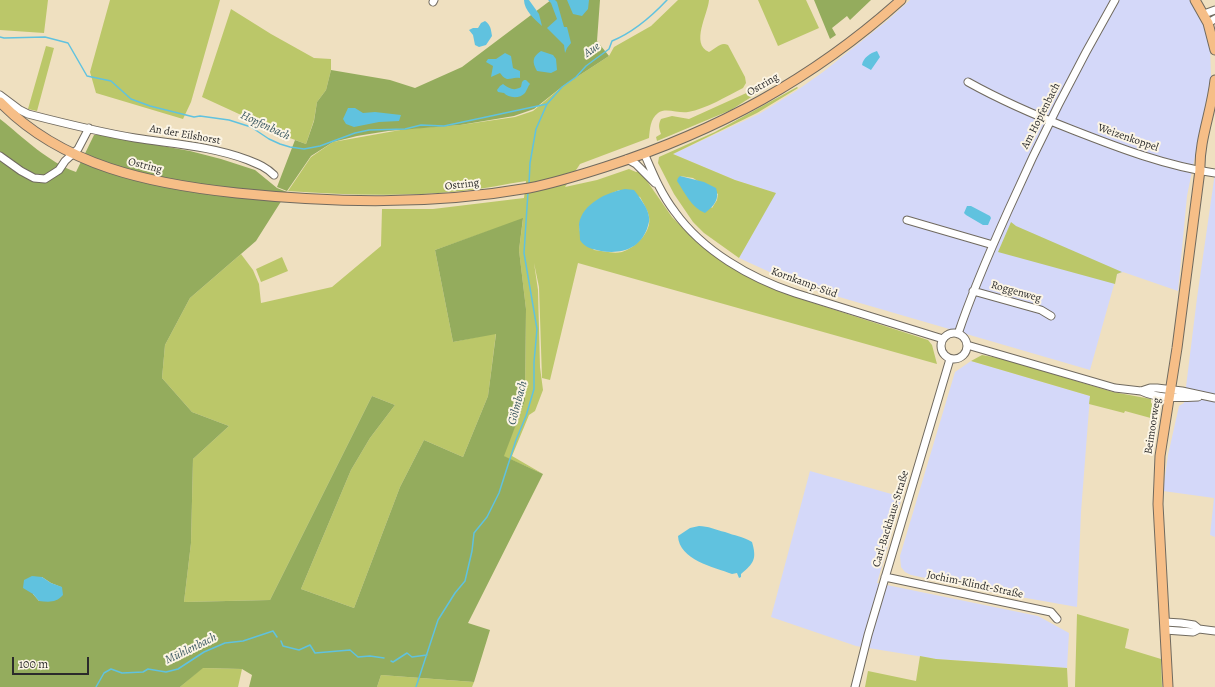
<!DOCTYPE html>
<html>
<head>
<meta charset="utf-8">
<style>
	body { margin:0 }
	#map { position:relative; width:1215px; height:687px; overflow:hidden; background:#efe0c0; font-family:Alegreya,serif }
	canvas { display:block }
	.scale { position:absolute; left:12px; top:657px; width:77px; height:18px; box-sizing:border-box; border:2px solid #2b2b2b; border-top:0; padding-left:5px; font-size:12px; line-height:14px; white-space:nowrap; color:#2b2b2b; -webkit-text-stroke:3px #fcf5e5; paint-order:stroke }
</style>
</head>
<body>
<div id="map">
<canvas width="1215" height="687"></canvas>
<div class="scale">100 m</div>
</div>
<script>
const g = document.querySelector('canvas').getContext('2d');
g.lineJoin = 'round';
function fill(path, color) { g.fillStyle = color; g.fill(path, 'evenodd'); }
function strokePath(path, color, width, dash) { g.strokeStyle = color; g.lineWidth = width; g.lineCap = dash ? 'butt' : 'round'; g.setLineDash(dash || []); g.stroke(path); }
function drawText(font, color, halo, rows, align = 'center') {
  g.font = font + ' Alegreya,serif'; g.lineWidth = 4; g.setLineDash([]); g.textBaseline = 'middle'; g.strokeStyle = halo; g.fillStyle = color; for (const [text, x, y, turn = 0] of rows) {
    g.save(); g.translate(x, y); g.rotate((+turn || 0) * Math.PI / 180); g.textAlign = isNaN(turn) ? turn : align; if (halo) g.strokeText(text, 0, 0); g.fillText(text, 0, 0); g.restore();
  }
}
fill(new Path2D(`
	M910 0H1190L1205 29 1210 47 1211 77 1187 196 1178 291 1123 272 1117 274 1090 370 798 285 739 258 775 193 735 180 673 154 759 114 796 91 823 72 888 20Z
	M1215 173V537L1210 535 1214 498 1163 491 1168 455 1179 406 1184 403 1197 298Z
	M971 361 1090 396 1081 512 1077 607 992 592 911 575 905 572 901 567 900 556 955 372Z
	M810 471 902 497 877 583 1038 616 1069 633 1067 668 936 659 856 646 771 617Z`), '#d4d8f9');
fill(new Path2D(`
	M0 0H48L44 33 0 30Z
	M110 0H220L191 102 183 119 96 93 90 72Z
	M678 0H709C708 14 690 44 709 52 715 49 721 41 728 45L745 77 746 83 743 88C727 96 706 109 688 112 679 114 666 107 658 113 650 119 650 129 649 138L580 164 565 187 597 180 629 169 636 172 640 171 672 217 693 238 708 250 776 290 801 299 928 340 932 345 937 364 578 263 550 380 542 378 539 287 534 263 538 290 540 367 543 390 535 411 529 415 512 456 543 474 503 456 525 401 526 309 519 250 523 219 435 250 453 342 496 333 488 396 463 457 424 440 400 487 354 608 301 589 351 470 370 438 395 405 372 396 270 600 184 602 191 543 193 459 229 426 192 412 162 378 165 345 190 298 241 254 253 270 259 284 261 303 332 287 381 246 382 209H433L524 198 526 181C505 184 484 189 462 191 404 197 346 195 288 191L311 157 333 142 406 129 460 125 515 117 533 111 563 86 609 56 614 47 651 26ZM619 190 640 197C643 203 648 210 649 217 652 232 635 248 622 252 613 254 603 251 594 250 590 244 583 238 580 232 579 228 579 224 581 220 586 203 604 197 619 190Z
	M758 0H806L819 28 778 46Z
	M231 9 271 34 314 58 331 59V70L326 90 317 102 314 120 306 144 279 134 262 123 239 114 202 97Z
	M46 46 54 48 37 111 28 109Z
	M797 87 798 88 757 113 673 154 735 180 776 193 739 258 704 233 693 222 674 194 658 163 659 157 715 132ZM680 176 693 178 718 194 717 200 712 208Z
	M753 90 756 94 731 110 657 141 656 137 661 134C659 128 658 125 661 119L672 116 689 119Z
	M1011 222 1016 226 1122 272 1117 274 1115 284 998 252Z
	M282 257 288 271 261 282 256 269Z
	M982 355 1003 359 1113 392 1151 399V403L1159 408 1158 420 1125 411 1124 413 1089 404 1090 396 971 361Z
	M1077 614 1129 629 1125 648 1161 659 1162 687H1075Z
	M920 656 936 659 1067 668 1068 687H865L868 671 916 681Z
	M202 668 242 669 238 687H180Z
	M381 675 474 682 472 687H377Z`), '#bbc769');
fill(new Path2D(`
	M551 0H600L597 41 609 56 563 86 534 109 514 116 460 125 388 131 357 136 333 142 311 156 287 191 277 187 295 140 306 144 314 121 317 102 326 90 331 70 390 80 415 88 462 67Z
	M814 0H871L850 20 847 16 832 28 836 35 830 39Z
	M0 119C24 138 48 162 76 172L94 135H102L190 151 221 159 255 170 277 188 287 192 256 241 190 298 165 345 162 378 192 412 229 426 193 459 191 543 184 602 270 600 372 396 395 405 370 438 351 470 301 589 354 608 400 487 424 440 463 457 488 396 496 334 453 342 435 250 523 218 519 250 526 309 525 401 504 456 543 474 468 623 490 630 474 682 381 675 377 687H249L252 675 242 669 203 668 180 687H0ZM42 577 51 583 61 587 39 601 33 594Z`), '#94ac5d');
fill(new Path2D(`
	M524 0H529L539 14 542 26C535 20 524 10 524 0Z
	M548 0H555L557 2 564 27H567L571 43 567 48 565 53 564 45 547 28 557 19 551 3Z
	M567 0H589L588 9 582 16 573 14Z
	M485 21C491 25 491 30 492 36L486 45 479 47 475 45 473 35 469 30 473 28H478L481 23Z
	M541 51 553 55 556 59 557 70 551 73 537 71C532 62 532 57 541 51Z
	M877 51 880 57 871 70 862 65C863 58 870 53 877 51Z
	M505 53 511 56 513 68 520 71V78C510 76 508 84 500 73L491 77 493 66 486 62 488 59H496Z
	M524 80H526L530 84C528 86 527 90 525 93 520 99 508 98 504 93L498 92 497 90 500 86 503 84C510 89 514 91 521 87L522 82Z
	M348 108H355L363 113 375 112 401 115 399 121 379 122 354 127 346 124 343 119Z
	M680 176 704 182 716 188C720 199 714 206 705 213 691 207 685 193 677 181L678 178Z
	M625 189 634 190C640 198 648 208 649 217 650 221 648 225 647 229 639 250 620 254 601 251 592 249 585 248 580 240 580 235 579 229 579 224 582 204 607 192 625 189Z
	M967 206H971L990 216 991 218 988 225H983L966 215 964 213Z
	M699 526C708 526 716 530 725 532 735 536 742 536 752 542 757 559 754 563 741 574V577L739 578 737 573 732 574C714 567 679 560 678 536L690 528Z
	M32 576 42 577 51 583 62 587 63 595C56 603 49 602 39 601L33 594 23 588 24 580Z`), '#60c2df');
strokePath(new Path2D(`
	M0 37 4 38 45 37 68 43 87 76 111 81 131 99 150 106 194 117 200 116 229 120 251 127 269 139 280 144 290 147 304 149 320 146 355 133 369 130 405 129 421 125 444 126 547 104
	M529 184 530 163 536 129 547 104 562 87 576 77 586 66 609 49 612 41C634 32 651 17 667 0
	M281 641 283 646 299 650 310 645 315 653 350 650 358 657 370 656 384 658
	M391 661 393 662 407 653 412 657 427 655
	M96 687 104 673 111 669 122 673 143 672 148 669 166 672 178 669 204 652 225 643 243 641 273 631 277 637
	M416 687 438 620 455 593 465 581 472 551 474 533 487 517 499 493 516 440 526 416 534 389V362L537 329 524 253 528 192`), '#60c2df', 1.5);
const minor = new Path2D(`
	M433 2 434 0
	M1204 14 1215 10
	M1208 23 1215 19
	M968 82C1002 101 1037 116 1073 130 1119 148 1166 166 1215 173
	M0 95 20 110 28 114C63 123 99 132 135 138 173 144 211 146 248 160 258 164 266 167 274 175
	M644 153C653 174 661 194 675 212 703 251 750 278 795 293L943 339
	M0 156 21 171 34 178 45 179 59 170 65 161 78 149 89 128
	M627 159 636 164 655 183
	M907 220 993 245
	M973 291 1041 310 1051 316
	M941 346a13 13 0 1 1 26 0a13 13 0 1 1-26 0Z
	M958 334C972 292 990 251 1008 211 1040 139 1076 68 1115 0
	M967 345 1115 388 1141 391 1150 388H1157L1182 391 1215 398
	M1141 391C1158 399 1179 398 1198 397
	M885 577 1051 612 1057 619
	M1165 622 1181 623 1194 625 1199 629 1215 631
	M1165 630 1193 632 1199 629
	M855 687 868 635 950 359`);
const major = new Path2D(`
	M1195 0 1208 23 1215 50
	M0 102C62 166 151 184 237 193 335 203 432 205 529 188 555 183 580 175 605 167 717 131 813 79 901 0
	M1168 687 1158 504 1160 456 1177 348 1200 170C1199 140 1212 110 1215 80`);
strokePath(minor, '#706a5f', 9);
strokePath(major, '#706a5f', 11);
strokePath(minor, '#fff', 7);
strokePath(major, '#f6be87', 9);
drawText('11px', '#2b2b2b', '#fcf5e5', [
	["Ostring",763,85,-30],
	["Am Hopfenbach",1041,116,-63],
	["An der Eilshorst",185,135,10],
	["Weizenkoppel",1128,138,19],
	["Ostring",145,166,14],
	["Ostring",462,185,-7],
	["Kornkamp-Süd",804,283,20],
	["Roggenweg",1016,292,16],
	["Beimoorweg",1153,426,-81],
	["Carl-Backhaus-Straße",891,519,-73],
	["Jochim-Klindt-Straße",975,585,12]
]);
drawText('italic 12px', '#3b5861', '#fcf5e5', [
	["Aue",592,50,-35],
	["Hopfenbach",265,126,25],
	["Gölmbach",518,403,-75],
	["Mühlenbach",191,649,-26]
]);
</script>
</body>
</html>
